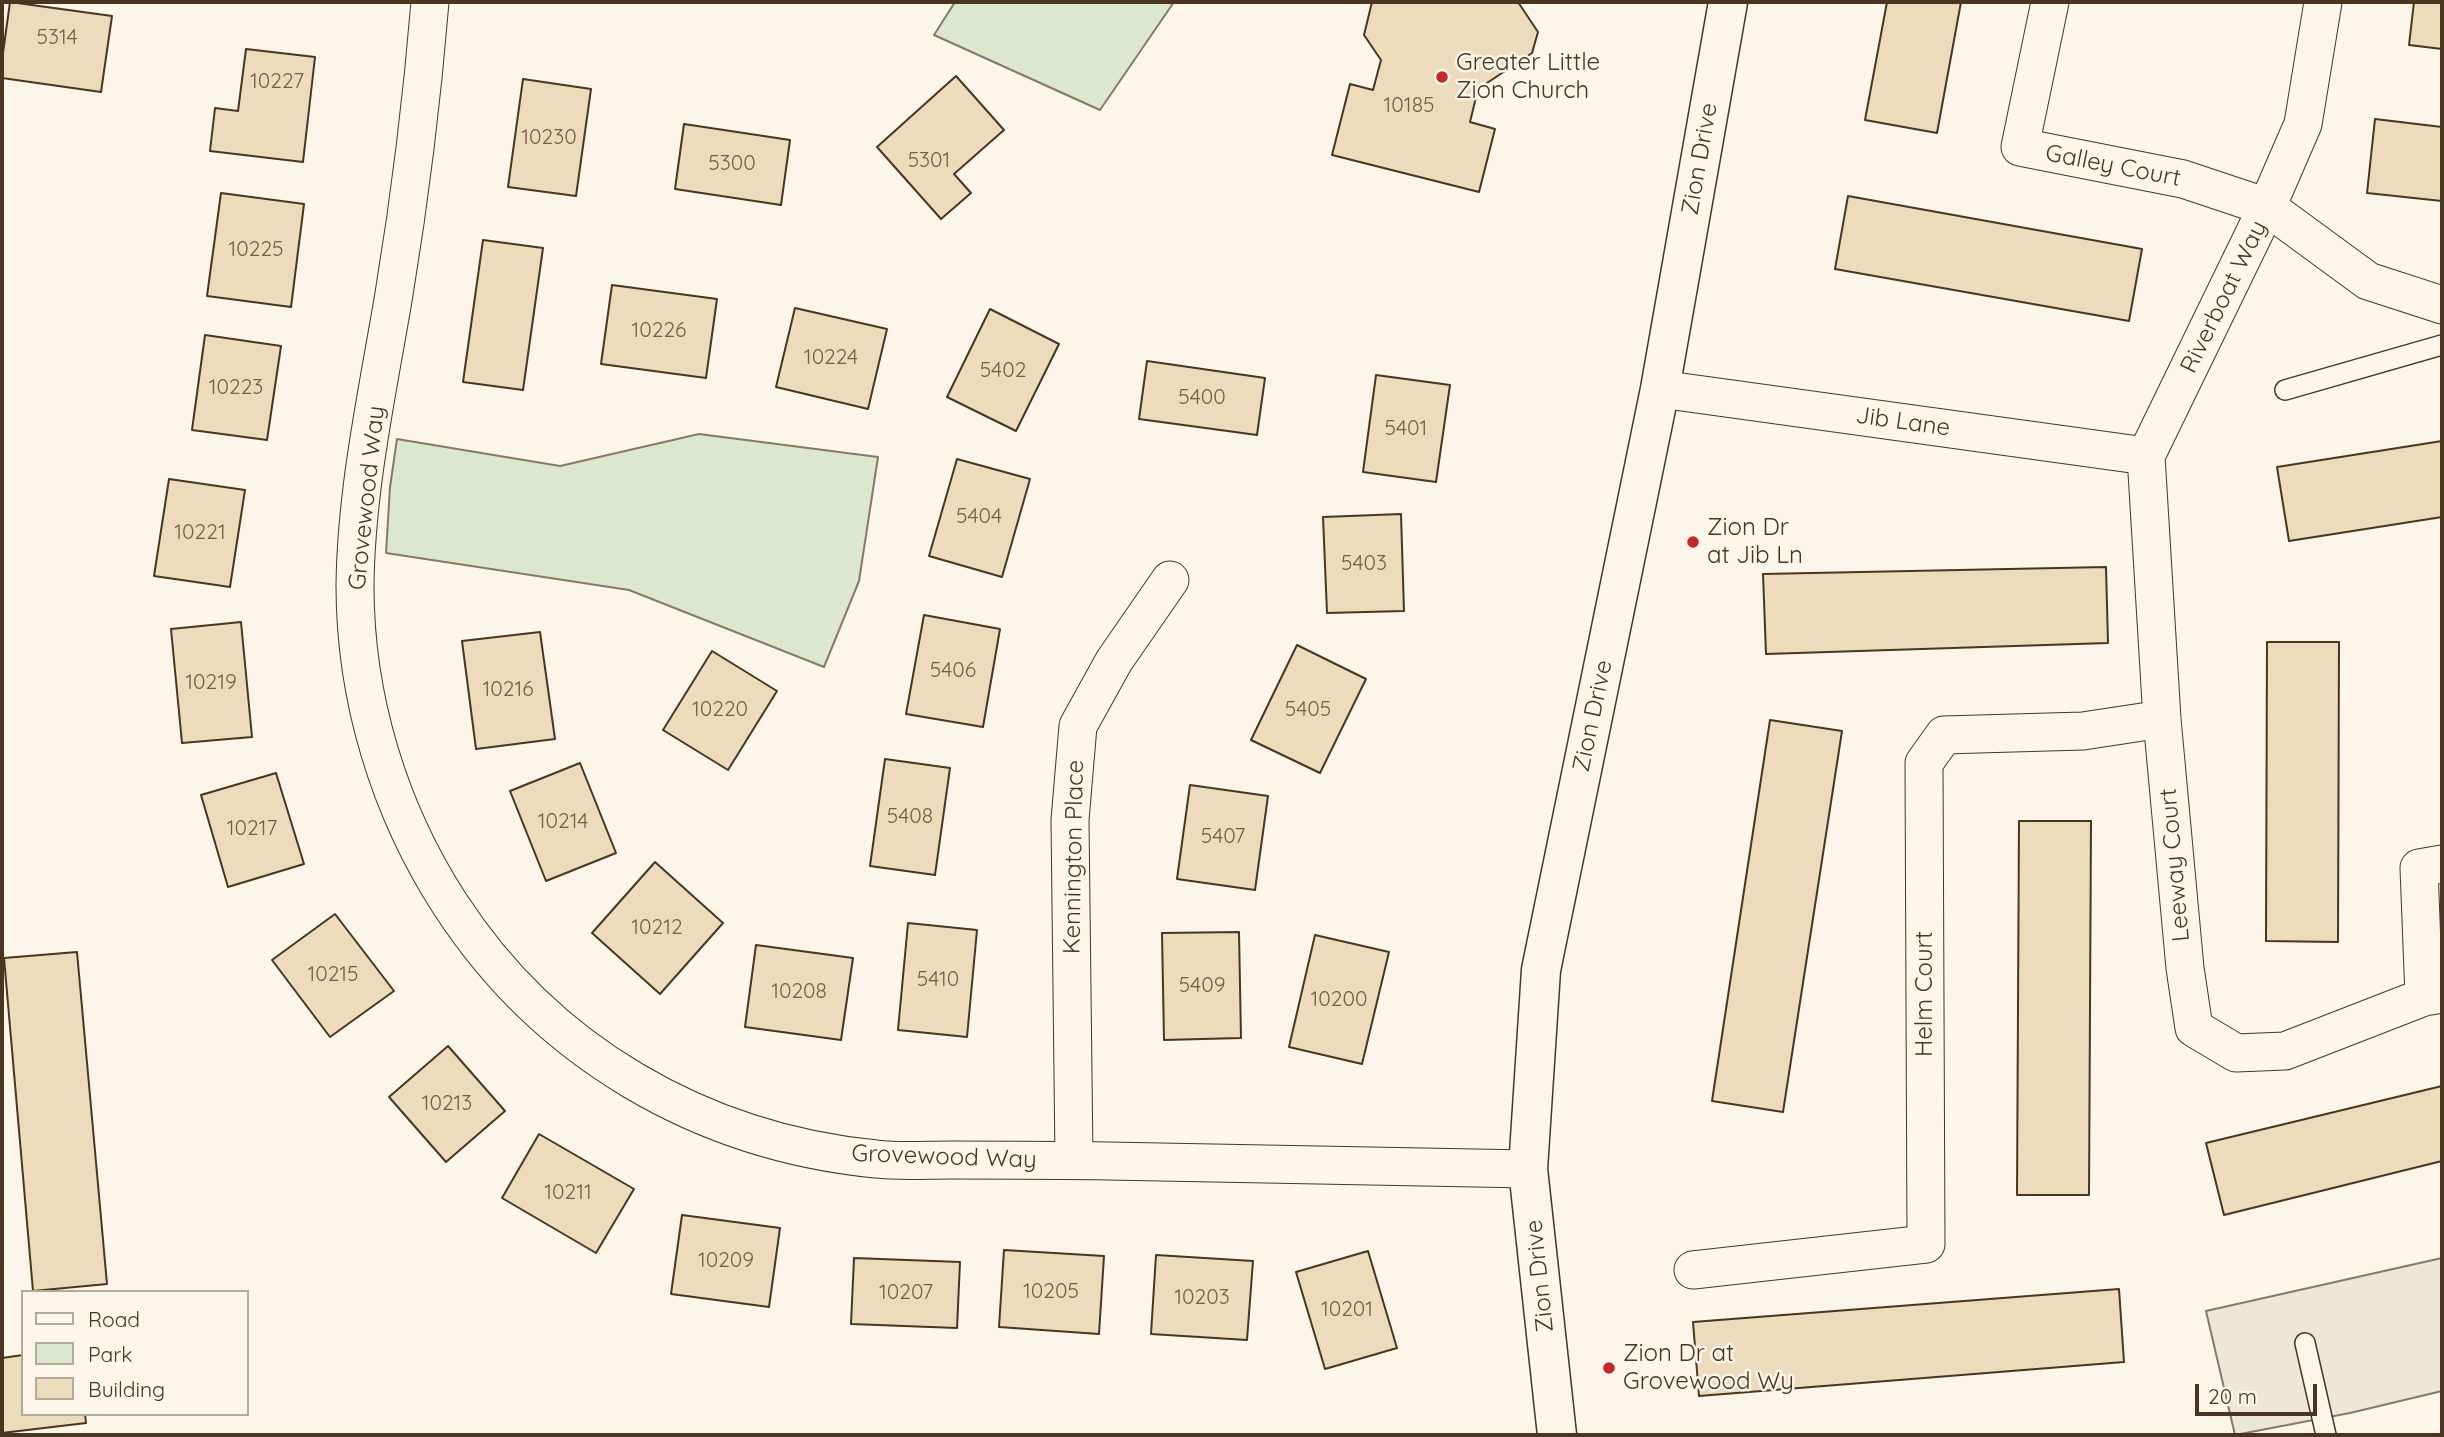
<!DOCTYPE html>
<html>
<head>
<meta charset="utf-8">
<style>
	body { margin:0 }
	#map { position:relative; width:2444px; height:1437px; overflow:hidden; background:#fbf6e9; font-family:Quicksand,sans-serif }
	canvas { display:block }
	.frame { position:absolute; inset:0; border:4px solid #4a3520; pointer-events:none }
	.legend { position:absolute; left:21px; top:1290px; width:228px; height:126px; box-sizing:border-box; background:#fbf6e9; border:2px solid #b4a999; margin:0; padding:9px 12px; list-style:none; font-size:21px; color:#4a3520 }
	.legend li { display:flex; align-items:center; gap:14px; height:35px }
	.legend b { width:35px; border:2px solid #b4a999 }
	.scale { position:absolute; left:2195px; top:1384px; width:122px; height:32px; box-sizing:border-box; border:4px solid #4a3520; border-top:0; padding-left:9px; font-size:21px; line-height:24px; white-space:nowrap; color:#4a3520; -webkit-text-stroke:5px #fbf6e9; paint-order:stroke }
</style>
</head>
<body>
<div id="map">
<canvas width="2444" height="1437"></canvas>
<div class="frame"></div>
<ul class="legend">
<li><b style="height:9px;background:#fbf6e9"></b>Road</li>
<li><b style="height:19px;background:#dce7d0"></b>Park</li>
<li><b style="height:19px;background:#ecdcbc"></b>Building</li>
</ul>
<div class="scale">20 m</div>
</div>
<script>
const g = document.querySelector('canvas').getContext('2d');
g.lineJoin = 'round';
function fill(path, color) { g.fillStyle = color; g.fill(path, 'evenodd'); }
function strokePath(path, color, width, dash) { g.strokeStyle = color; g.lineWidth = width; g.lineCap = dash ? 'butt' : 'round'; g.setLineDash(dash || []); g.stroke(path); }
function drawText(font, color, halo, rows, align = 'center') {
  g.font = font + ' Quicksand,sans-serif'; g.lineWidth = 5; g.setLineDash([]); g.textBaseline = 'middle'; g.strokeStyle = halo; g.fillStyle = color; for (const [text, x, y, turn = 0] of rows) {
    g.save(); g.translate(x, y); g.rotate((+turn || 0) * Math.PI / 180); g.textAlign = isNaN(turn) ? turn : align; if (halo) g.strokeText(text, 0, 0); g.fillText(text, 0, 0); g.restore();
  }
}
const green = new Path2D(`
	M955 2H1174L1100 110 934 35Z
	M699 434 878 457 859 581 824 667 629 590 386 553 390 487 397 439 560 466Z`);
fill(green, '#dce7d0');
strokePath(green, '#887966', 2);
const parking = new Path2D(`
	M2442 1258V1391L2350 1413 2235 1435 2206 1311Z`);
fill(parking, '#ede7d9');
strokePath(parking, '#887966', 2);
const building = new Path2D(`
	M10 2 112 16 101 92 2 78V60Z
	M1372 2H1518L1538 32 1532 53 1478 89 1470 122 1495 129 1479 192 1332 155 1350 84 1373 90 1381 60 1364 35Z
	M1887 2H1961L1937 133 1865 120Z
	M2414 2H2442V49L2409 45Z
	M246 49 315 57 303 162 210 151 215 108 238 111Z
	M956 76 1004 130 954 174 971 193 941 219 877 147Z
	M523 79 591 89 576 196 508 187Z
	M2375 119 2442 127V201L2367 193Z
	M684 124 790 140 781 205 675 189Z
	M221 193 304 204 291 307 207 296Z
	M1848 196 2142 249 2129 321 1835 269Z
	M483 240 543 248 523 390 463 382Z
	M612 285 717 299 706 378 601 364Z
	M795 308 887 329 868 409 776 387Z
	M990 309 1059 344 1016 431 947 397Z
	M205 335 281 346 267 440 192 430Z
	M1147 361 1265 378 1257 435 1139 419Z
	M1376 375 1450 385 1436 482 1363 472Z
	M2442 441V517L2289 541 2277 467Z
	M957 459 1030 479 1002 577 929 556Z
	M169 479 245 490 230 587 154 576Z
	M1401 514 1404 611 1327 613 1323 517Z
	M2106 567 2108 643 1766 654 1763 574Z
	M924 615 1000 629 983 727 906 714Z
	M241 622 252 737 182 743 171 629Z
	M540 632 555 739 476 749 462 641Z
	M2267 642H2339L2338 942 2266 941Z
	M1297 645 1366 679 1320 773 1251 740Z
	M712 651 777 691 728 770 663 730Z
	M1770 720 1842 731 1783 1112 1712 1101Z
	M885 759 950 768 935 875 870 866Z
	M580 763 616 853 546 881 510 791Z
	M276 773 304 864 228 887 201 795Z
	M1190 785 1268 796 1255 890 1177 879Z
	M2019 821H2091L2089 1195H2017Z
	M655 862 723 923 660 994 592 933Z
	M335 914 394 991 330 1037 272 960Z
	M908 923 977 930 967 1037 898 1030Z
	M1239 932 1241 1038 1164 1040 1162 933Z
	M1315 935 1389 952 1362 1064 1289 1047Z
	M756 945 853 958 841 1040 745 1027Z
	M77 952 107 1284 33 1291 4 958Z
	M448 1046 505 1111 446 1162 389 1097Z
	M2442 1086V1161L2224 1215 2206 1143Z
	M539 1134 634 1189 596 1253 502 1198Z
	M682 1215 780 1228 769 1307 671 1294Z
	M1004 1250 1104 1256 1099 1334 999 1327Z
	M1368 1251 1397 1348 1325 1369 1296 1272Z
	M1156 1255 1253 1261 1247 1340 1151 1334Z
	M854 1258 960 1262 957 1328 851 1324Z
	M2119 1289 2124 1362 1699 1396 1693 1322Z
	M23 1355V1414H85L86 1423 2 1433V1358Z`);
fill(building, '#ecdcbc');
strokePath(building, '#4a3520', 2);
const lane = new Path2D(`
	M2285 390 2442 345
	M2305 1343 2326 1435`);
const street = new Path2D(`
	M430 2C422 100 410 197 394 294 378 390 356 488 355 586 355 698 389 810 450 904 546 1052 701 1142 876 1159 900 1162 926 1160 950 1160 1002 1160 1055 1160 1108 1161 1248 1164 1388 1166 1528 1169
	M2050 2 2020 147 2183 179 2267 207 2368 281 2442 305
	M2323 2 2303 124 2267 207 2146 456 2162 719 2185 968 2194 1028 2236 1053 2285 1051 2424 997 2442 994
	M1660 389 2146 456
	M2424 997 2419 868 2442 864
	M1074 1160 1070 820 1078 726 1114 661 1170 580
	M1693 1270 1926 1244 1924 763 1944 735 2083 731 2162 719`);
const secondary = new Path2D(`
	M1557 1435 1528 1169 1541 970 1660 389 1728 2`);
strokePath(lane, '#4a3520', 22);
strokePath(street, '#4a3520', 39);
strokePath(secondary, '#4a3520', 41);
strokePath(lane, '#fbf6e9', 19);
strokePath(street, '#fbf6e9', 37);
strokePath(secondary, '#fbf6e9', 38);
for (const [x, y, r, color] of [
	[1442,77,7,"#c62828"],
	[1693,542,7,"#c62828"],
	[1609,1368,7,"#c62828"]
]) { const dot = new Path2D(); dot.arc(x, y, r, 0, 2 * Math.PI); g.fillStyle = color; g.fill(dot); strokePath(dot, '#fbf6e9', 2.5); }
drawText('21px', '#725f47', null, [
	["5314",57,38],
	["10227",277,82],
	["10185",1409,106],
	["10230",549,138],
	["5301",929,161],
	["5300",732,164],
	["10225",256,250],
	["10226",659,331],
	["10224",831,358],
	["5402",1003,371],
	["10223",236,388],
	["5400",1202,398],
	["5401",1406,429],
	["5404",979,517],
	["10221",200,533],
	["5403",1364,564],
	["5406",953,671],
	["10219",211,683],
	["10216",508,690],
	["10220",720,710],
	["5405",1308,710],
	["5408",910,817],
	["10214",563,822],
	["10217",252,829],
	["5407",1223,837],
	["10212",657,928],
	["10215",333,975],
	["5410",938,980],
	["5409",1202,986],
	["10208",799,992],
	["10200",1339,1000],
	["10213",447,1104],
	["10211",568,1193],
	["10209",726,1261],
	["10205",1051,1292],
	["10207",906,1293],
	["10203",1202,1298],
	["10201",1347,1310]
]);
drawText('24px', '#4a3520', '#fbf6e9', [
	["Greater Little",1456,63],
	["Zion Church",1456,91],
	["Zion Dr",1707,528],
	["at Jib Ln",1707,556],
	["Zion Dr at",1623,1354],
	["Grovewood Wy",1623,1382]
], 'left');
drawText('24px', '#4a3520', '#fbf6e9', [
	["Zion Drive",1700,159,-80],
	["Galley Court",2113,166,11],
	["Riverboat Way",2224,297,-64],
	["Jib Lane",1903,422,8],
	["Grovewood Way",367,498,-84],
	["Zion Drive",1593,716,-78],
	["Kennington Place",1074,857,-89],
	["Leeway Court",2175,865,-95],
	["Helm Court",1925,994,-90],
	["Grovewood Way",944,1157,2],
	["Zion Drive",1540,1276,-96]
]);
</script>
</body>
</html>
